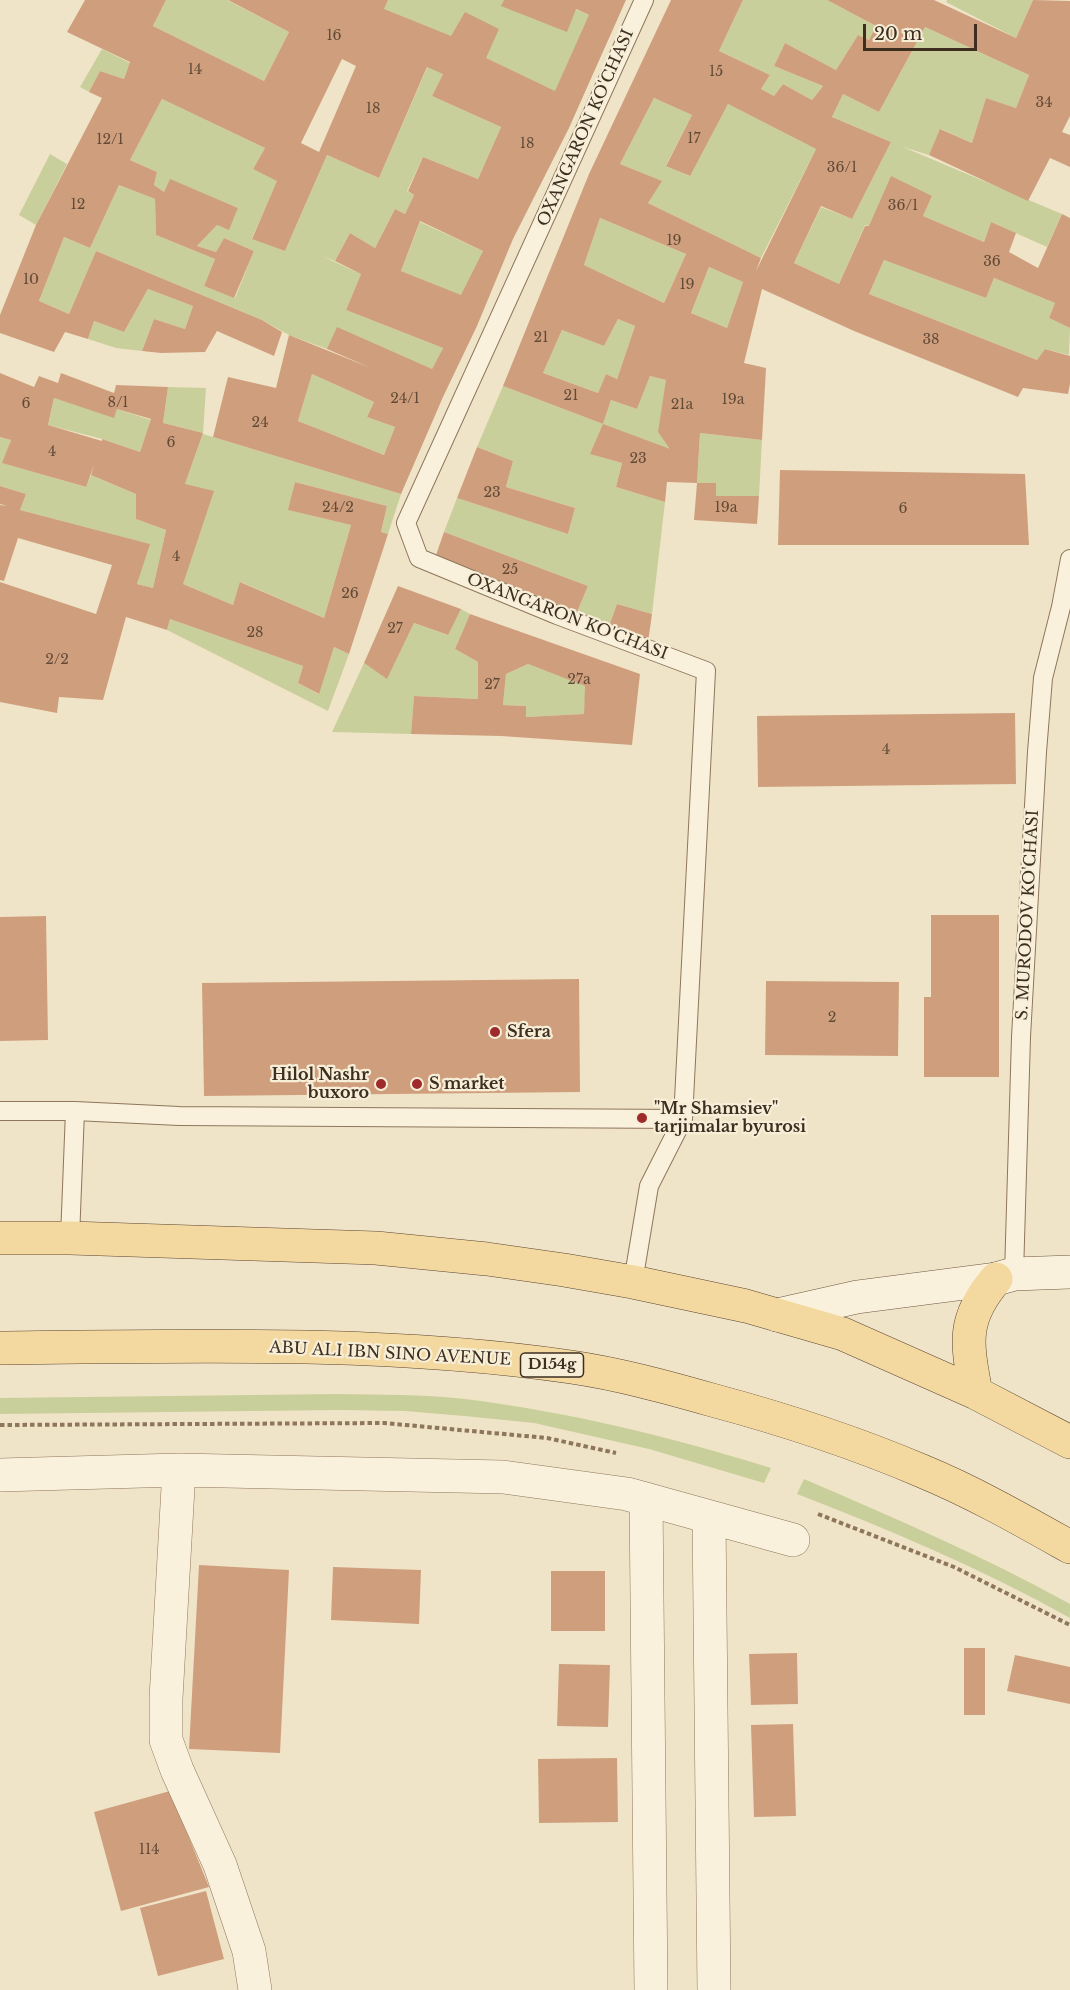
<!DOCTYPE html>
<html>
<head>
<meta charset="utf-8">
<style>
	body { margin:0 }
	#map { position:relative; width:1070px; height:1990px; overflow:hidden; background:#f0e4c8; font-family:"Libre Baskerville",serif }
	canvas { display:block }
	.scale { position:absolute; left:863px; top:24px; width:114px; height:27px; box-sizing:border-box; border:3px solid #3d2e20; border-top:0; padding-left:8px; font-size:18px; line-height:21px; white-space:nowrap; color:#3d2e20; -webkit-text-stroke:4px #f7eed8; paint-order:stroke }
</style>
</head>
<body>
<div id="map">
<canvas width="1070" height="1990"></canvas>
<div class="scale">20 m</div>
</div>
<script>
const g = document.querySelector('canvas').getContext('2d');
g.lineJoin = 'round';
function fill(path, color) { g.fillStyle = color; g.fill(path, 'evenodd'); }
function strokePath(path, color, width, dash) { g.strokeStyle = color; g.lineWidth = width; g.lineCap = dash ? 'butt' : 'round'; g.setLineDash(dash || []); g.stroke(path); }
function drawText(font, color, halo, rows, align = 'center') {
  g.font = font + ' "Libre Baskerville",serif'; g.lineWidth = 4.5; g.setLineDash([]); g.textBaseline = 'middle'; g.strokeStyle = halo; g.fillStyle = color; for (const [text, x, y, turn = 0] of rows) {
    g.save(); g.translate(x, y); g.rotate((+turn || 0) * Math.PI / 180); g.textAlign = isNaN(turn) ? turn : align; if (halo) g.strokeText(text, 0, 0); g.fillText(text, 0, 0); g.restore();
  }
}
fill(new Path2D(`
	M166 0H227L289 32 264 81 153 26Z
	M388 0H554L614 26 568 130 443 74 432 96 501 127 478 179 423 157 407 191 414 195 405 214 395 209 375 248 350 233 335 261 324 257 361 274 346 310 443 348 432 369 327 349 289 335 262 320 96 251 69 314 39 301 64 237 90 248 119 185 155 199 156 235 215 259 204 286 235 298 254 251 224 238 216 252 197 246 217 225 229 229 238 208 170 180 164 192 154 185 157 172 130 160 162 99 265 148 253 169 278 180 252 238 285 251 327 155 379 178 427 68 368 40Z
	M743 0H827L876 26 869 40 858 35 836 70 785 43 774 66 823 86 812 100 783 84 774 96 761 89 770 75 719 51Z
	M947 0H1033L1016 38 946 2Z
	M925 27 1029 75 1016 108 986 98 972 143 941 129 929 155 903 147 1062 214 1047 247 991 222 984 242 923 216 932 196 869 226 865 225 839 284 794 263 821 207 852 219 891 142 832 117 843 94 879 112Z
	M102 49 130 63 124 79 100 71 89 92 80 87Z
	M654 98 692 115 666 165 689 176 728 104 816 149 761 258 648 203 661 181 620 164Z
	M50 154 67 164 36 225 19 215Z
	M600 218 686 254 664 303 584 265Z
	M420 222 483 251 462 296 401 271Z
	M884 260 986 298 994 278 1055 303 1049 318 1070 328 1069 355 1045 349 1037 360 869 294Z
	M709 267 743 282 727 328 691 313Z
	M148 289 193 306 185 329 154 319 142 351 116 348 88 339 94 321 124 332Z
	M618 319 635 326 617 379 606 374 598 393 543 373 562 330 604 346Z
	M312 374 374 402 367 417 395 427 384 455 298 421Z
	M650 376 666 380 670 449 591 454 622 463 616 487 665 502 652 614 617 604 609 626 577 612 588 586 444 532 457 498 568 534 575 508 506 487 513 461 477 447 503 386 603 424 611 400 637 409Z
	M168 387 206 388 203 434 401 494 388 534 381 532 387 506 295 482 289 510 351 525 324 618 241 582 233 605 183 584 185 484 203 433 163 423Z
	M54 398 114 417 117 409 151 420 140 452 102 439 48 425Z
	M700 433 762 440 759 496H716V483H697Z
	M0 437 11 440 3 463 85 487 91 475 136 494V519L166 530 153 588 137 584 149 544 20 510 26 494 0 486Z
	M461 609 470 614 455 649 478 662V699L414 696 411 734 332 732 364 663 387 678 414 623 447 635Z
	M170 619 303 666 298 683 318 694 334 647 349 654 328 711 167 630Z
	M528 664 586 686 584 714 526 717V706L503 705 506 674Z
	M337 1394C380 1395 423 1394 465 1399 569 1412 672 1437 771 1468L764 1483 649 1449 534 1423 464 1416 405 1411 340 1410 0 1414V1398Z
	M804 1479C894 1518 984 1556 1070 1604V1618C982 1569 891 1530 797 1494Z`), '#c9cf9b');
fill(new Path2D(`
	M85 0H166L153 26 264 81 289 32 228 0H388L384 9 451 36 465 12 499 29 486 58 555 91 589 15 576 9 567 32 501 6 504 0H626L568 130 513 239 477 326 443 397 401 494 213 437 228 377 276 388 289 335 371 368 327 349 337 327 432 369 443 348 346 310 361 274 335 261 350 233 375 248 395 209 405 214 414 195 408 191 423 157 478 179 501 127 432 96 443 74 427 67 379 178 327 155 285 251 252 239 277 181 253 169 265 148 162 99 130 160 157 172 154 185 164 192 170 179 238 208 229 230 217 225 197 246 216 252 224 238 254 251 234 298 204 286 215 259 156 235 155 199 119 185 90 248 64 237 39 301 69 314 96 251 262 320 282 332 274 356 217 331 205 352 161 353 142 351 154 319 185 329 193 306 148 289 124 332 94 321 88 339 65 332 54 352 0 333V315L36 225 102 98 89 92 100 71 124 79 130 62 67 32ZM342 59 356 66 319 152 301 143ZM420 221 483 251 461 295 401 271ZM312 374 374 402 367 417 395 427 384 455 298 421Z
	M671 0H743L719 51 770 75 761 89 774 96 783 84 812 100 823 86 774 66 785 43 836 70 858 35 869 40 876 26 827 0H934L1016 38 1033 0 1070 1V116L1062 132 1070 135V167L1050 158 1028 201 929 155 940 129 972 143 986 98 1016 108 1029 75 925 27 879 112 843 94 832 117 891 142 852 219 821 206 794 263 839 284 865 226H869L891 176 932 196 923 216 984 242 991 222 1016 233 1009 252 1038 268 1062 214 1070 218V328L1049 318 1055 303 994 278 986 298 884 260 869 294 1037 360 1045 349 1070 356V384L1068 394 1023 388 1018 397 854 331 762 289 744 363 766 368 762 440 700 433 697 483H716V496H759L757 524 694 520 697 483 667 482 665 502 616 487 622 463 590 454 603 424 670 449 658 432 666 380 650 376 637 409 611 400 603 424 503 386 589 174ZM654 98 692 115 666 166 690 176 728 104 816 149 756 271 761 258 648 203 662 181 620 164ZM600 218 686 254 664 303 584 265ZM709 267 743 282 727 328 691 313ZM618 319 635 326 615 385 617 379 606 374 598 393 543 373 562 330 604 346Z
	M0 373 34 387 39 376 58 383 61 373 114 393 116 385 168 387 163 423 203 433 185 484 214 491 183 584 233 605 240 582 324 618 351 525 288 510 295 482 387 506 381 532 388 534 349 654 334 647 319 694 298 683 303 666 170 619 167 630 126 617 103 700 59 697 57 713 0 702V582L96 614 112 565 18 538 4 581 0 580V505L7 506 0 504V486L26 494 20 510 150 544 137 584 153 588 166 530 136 519V494L91 475 94 465 86 487 2 463 11 440 0 437ZM54 398 114 418 117 409 151 419 140 452 102 439V441L48 425Z
	M477 447 513 461 506 487 575 508 568 534 457 498Z
	M780 470 1025 474 1029 545H778Z
	M444 532 588 586 577 612 436 555Z
	M398 586 461 609 448 635 414 623 387 679 364 663Z
	M617 604 652 614 648 642 609 626Z
	M470 614 640 674 632 745 501 736 411 734 414 696 478 699V662L455 649ZM528 664 585 686 584 714 526 717V706L503 705 506 674Z
	M1015 713 1016 784 758 787 757 716Z
	M931 915H999V1077H924V997H931Z
	M46 916 48 1040 0 1041V917Z
	M579 979 580 1092 204 1096 202 983Z
	M766 981 899 982 898 1056 765 1055Z
	M199 1565 289 1570 280 1753 189 1749Z
	M333 1567 421 1570 419 1624 331 1620Z
	M551 1571H605V1631H551Z
	M964 1648H985V1715H964Z
	M797 1653 798 1704 751 1705 749 1654Z
	M1015 1655 1070 1667V1704L1007 1691Z
	M559 1664 610 1665 608 1727 557 1726Z
	M793 1724 796 1816 754 1817 751 1725Z
	M617 1758 618 1822 539 1823 538 1759Z
	M170 1791 209 1887 121 1911 94 1812Z
	M206 1891 224 1959 158 1976 140 1908Z`), '#cf9f7d');
const service = new Path2D(`
	M0 1111H75
	M70 1238 75 1111 179 1116 683 1119
	M1014 1274 1021 1037 1037 752 1043 678 1061 607 1070 559
	M633 1282 649 1186 683 1119 706 671 557 615 419 558 406 523 644 0`);
const minor = new Path2D(`
	M179 1470 503 1477 627 1494 793 1540
	M0 1475 179 1470 166 1698V1740L177 1770 220 1865 249 1951 255 1990
	M646 1499 651 1990
	M709 1517 714 1990`);
const secondary = new Path2D(`
	M777 1315 857 1297 996 1279 1014 1274 1070 1272`);
const primary = new Path2D(`
	M0 1238H70L376 1248 487 1259 564 1270 633 1282 746 1306 843 1334 976 1393 1070 1442
	M0 1348C188 1346 385 1340 571 1367 619 1374 666 1387 712 1400 783 1419 854 1442 922 1471 973 1492 1022 1520 1070 1547
	M976 1393C967 1344 961 1320 996 1279`);
strokePath(service, '#8d765c', 20);
strokePath(minor, '#8d765c', 34);
strokePath(secondary, '#6f573f', 34);
strokePath(primary, '#5b4430', 34);
strokePath(new Path2D(`
	M0 1425 384 1423 547 1438 616 1453
	M818 1514 954 1567 1070 1625`), '#8d765c', 4, [4.5, 3]);
strokePath(service, '#faf1dc', 18);
strokePath(minor, '#faf1dc', 33);
strokePath(secondary, '#faf1dc', 33);
strokePath(primary, '#f3d9a0', 33);
for (const [x, y, r, color] of [
	[495,1032,6,"#9e2a2b"],
	[381,1084,6,"#9e2a2b"],
	[417,1084,6,"#9e2a2b"],
	[642,1118,6,"#9e2a2b"]
]) { const dot = new Path2D(); dot.arc(x, y, r, 0, 2 * Math.PI); g.fillStyle = color; g.fill(dot); strokePath(dot, '#f7eed8', 2); }
drawText('14px', '#624a37', null, [
	["16",334,36],
	["14",195,70],
	["15",716,72],
	["34",1044,103],
	["18",373,109],
	["17",694,139],
	["12/1",110,140],
	["18",527,144],
	["36/1",842,168],
	["12",78,205],
	["36/1",903,206],
	["19",674,241],
	["36",992,262],
	["10",31,280],
	["19",687,285],
	["21",541,338],
	["38",931,340],
	["21",571,396],
	["24/1",405,399],
	["19a",733,400],
	["8/1",118,403],
	["6",26,404],
	["21a",682,405],
	["24",260,423],
	["6",171,443],
	["4",52,452],
	["23",638,459],
	["23",492,493],
	["24/2",338,508],
	["19a",726,508],
	["6",903,509],
	["4",176,557],
	["25",510,570],
	["26",350,594],
	["27",395,629],
	["28",255,633],
	["2/2",57,660],
	["27a",579,680],
	["27",492,685],
	["4",886,750],
	["2",832,1018],
	["114",149,1850]
]);
for (const [x, y, w] of [
	[552,1365,63]
]) { const box = new Path2D(); box.roundRect(x - w / 2, y - 12, w, 24, 4.5); g.fillStyle = '#f7eed8'; g.fill(box); strokePath(box, '#3d2e20', 1.5); }
drawText('bold 15px', '#3d2e20', null, [
	["D154g",552,1365]
]);
drawText('16px', '#3d2e20', '#f7eed8', [
	["OXANGARON KO'CHASI",586,128,-66],
	["OXANGARON KO'CHASI",567,617,21],
	["S. MURODOV KO'CHASI",1028,915,-87],
	["ABU ALI IBN SINO AVENUE",390,1354,3]
]);
drawText('bold 16px', '#3d2e20', '#f7eed8', [
	["Sfera",507,1032],
	["Hilol Nashr",369,1075,"right"],
	["buxoro",369,1093,"right"],
	["S market",429,1084],
	["\"Mr Shamsiev\"",654,1109],
	["tarjimalar byurosi",654,1127]
], 'left');
</script>
</body>
</html>
